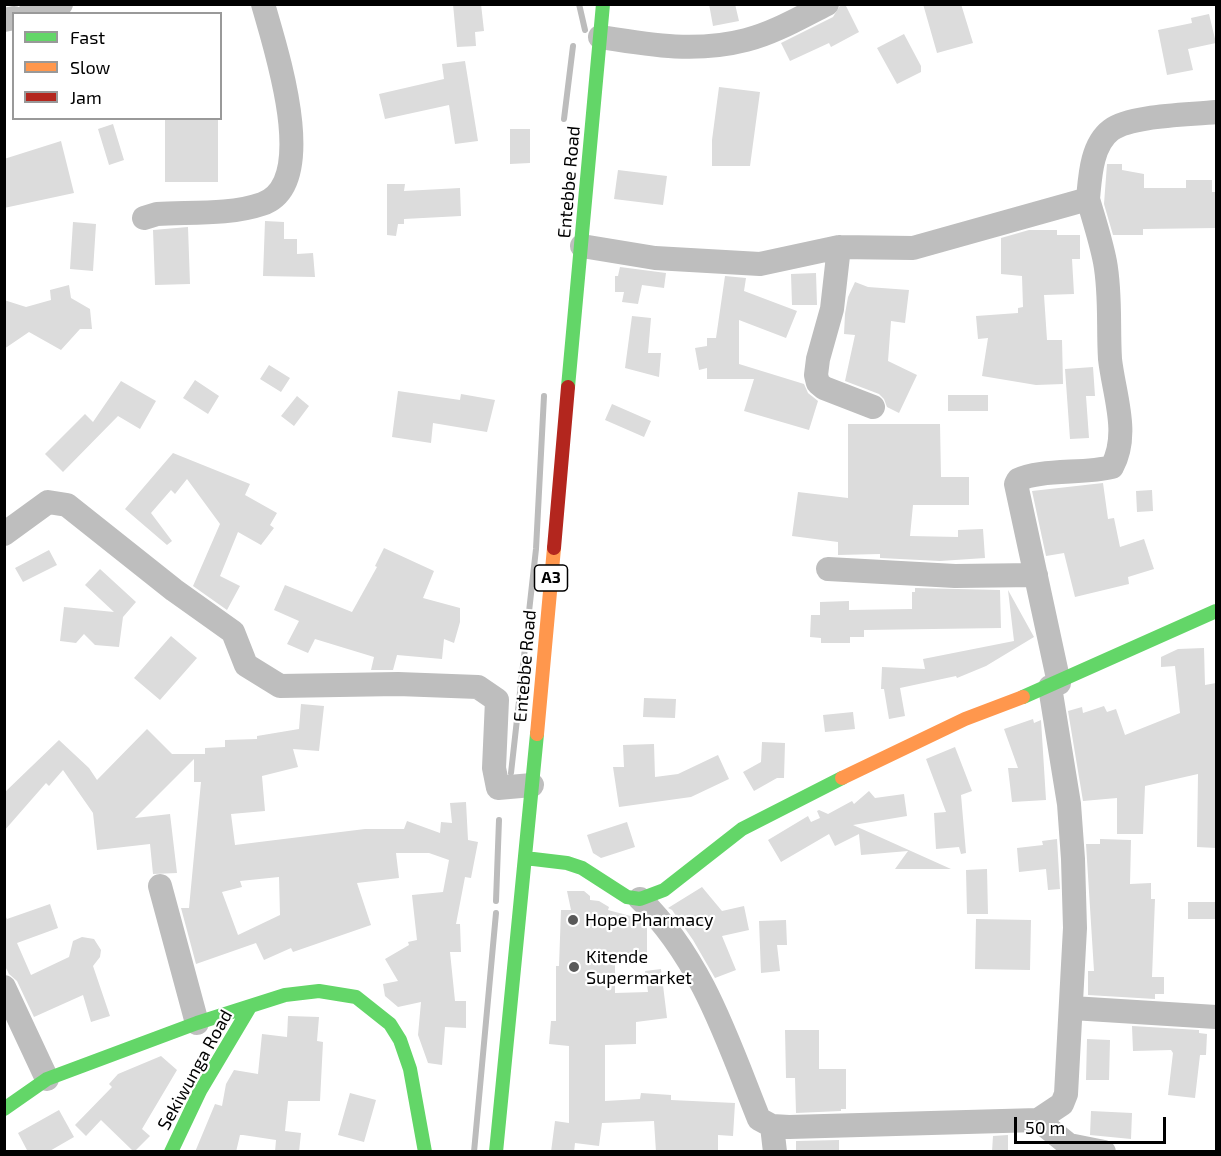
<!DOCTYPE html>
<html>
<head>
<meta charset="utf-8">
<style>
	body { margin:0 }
	#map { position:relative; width:1221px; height:1156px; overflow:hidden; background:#fff; font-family:"Exo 2",sans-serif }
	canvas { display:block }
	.frame { position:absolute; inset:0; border:6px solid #000; pointer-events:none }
	.legend { position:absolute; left:12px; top:12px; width:210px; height:108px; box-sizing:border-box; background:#fff; border:2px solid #999; margin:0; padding:8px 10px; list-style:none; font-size:18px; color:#000 }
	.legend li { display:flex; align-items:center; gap:12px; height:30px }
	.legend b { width:30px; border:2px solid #999 }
	.scale { position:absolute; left:1014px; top:1117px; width:152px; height:27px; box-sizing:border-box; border:3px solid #000; border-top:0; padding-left:8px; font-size:18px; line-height:21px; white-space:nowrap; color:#000; -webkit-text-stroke:4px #fff; paint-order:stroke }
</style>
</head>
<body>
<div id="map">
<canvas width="1221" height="1156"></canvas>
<div class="frame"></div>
<ul class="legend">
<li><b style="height:8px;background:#63d668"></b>Fast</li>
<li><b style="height:8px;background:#ff974d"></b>Slow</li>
<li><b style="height:8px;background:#b3261e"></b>Jam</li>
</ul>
<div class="scale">50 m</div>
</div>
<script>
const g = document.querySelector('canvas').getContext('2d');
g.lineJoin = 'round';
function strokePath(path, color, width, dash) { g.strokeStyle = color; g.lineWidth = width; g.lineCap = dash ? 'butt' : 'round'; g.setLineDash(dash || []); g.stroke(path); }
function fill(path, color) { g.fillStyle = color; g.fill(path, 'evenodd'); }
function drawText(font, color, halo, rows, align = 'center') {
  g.font = font + ' "Exo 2",sans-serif'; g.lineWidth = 4.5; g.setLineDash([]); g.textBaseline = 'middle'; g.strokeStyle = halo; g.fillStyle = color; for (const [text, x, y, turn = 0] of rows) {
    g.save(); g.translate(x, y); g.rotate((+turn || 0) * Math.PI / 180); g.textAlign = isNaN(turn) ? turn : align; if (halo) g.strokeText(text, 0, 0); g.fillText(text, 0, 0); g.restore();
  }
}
strokePath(new Path2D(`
	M579 4 585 30
	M564 119 573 46
	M511 773 536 549 544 396
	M496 901 499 820
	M474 1152 496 913`), '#bcbcbc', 6);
fill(new Path2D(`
	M453 4H481L484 31 475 32 476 46 457 47Z
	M709 4H735L739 21 713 26Z
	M841 4H845L859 32 831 47 829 43 790 61 781 43 833 17Z
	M923 4H961L973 43 937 53Z
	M1209 14 1216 43 1188 49 1193 70 1167 75 1158 30 1192 23 1191 18Z
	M904 34 921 66V72L897 84 877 48Z
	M465 61 478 141 455 144 449 105 385 119 379 94 444 79 442 64Z
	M719 87 760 92 750 166H712V140Z
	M165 118H218V182H165Z
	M113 124 124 160 109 165 98 129Z
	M510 129H530V163L510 164Z
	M61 141 74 193 4 208V159Z
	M1107 164H1122V170L1144 174V188H1186V180H1212V192H1216V228L1143 229V235H1113L1104 204Z
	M618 170 667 176 663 205 614 199Z
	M387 184H405L404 191 460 188 461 216 404 219V224H398L396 236 387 235Z
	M265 221 284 222V239H297V254L313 253 315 277 263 276Z
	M73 222 96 224 93 271 70 269Z
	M188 227 190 284 155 285 153 230Z
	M1029 230H1057V235H1080V259H1072L1074 294 1044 295 1047 340H1062L1063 384 1036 385 982 376 988 338 978 339 976 316 1018 313V308L1023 307 1022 276 1001 274V238Z
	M620 267 666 273 664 288 642 285 638 304 622 302 624 292H615V276H618Z
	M816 273 817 305H792L791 274Z
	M725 276 746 278 744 291 797 311 786 338 739 320V364L804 384 808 393 818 401 809 430 744 411 754 379H707V368L699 370 695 348 707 346V338H716Z
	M855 282 868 287 909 290 905 323 891 321 888 361 917 375 899 413 887 407 884 399 879 394 845 381 855 335 844 334 845 314 848 297Z
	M69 285 71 298 90 309 92 329H80L61 350 29 332 4 349V300L26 307 51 300 50 290Z
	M632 316 651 318 648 353H661L659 377 625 368Z
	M269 365 290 378 281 392 260 379Z
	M1093 367 1095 396H1086L1089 438 1070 439 1065 369Z
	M195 380 219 396 208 414 183 398Z
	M121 381 156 401 140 429 118 416 63 472 45 454 85 414 93 422Z
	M398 391 460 400 461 394 495 400 487 432 433 423 431 443 392 437Z
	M948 395H988V411H948Z
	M297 396 309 406 294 426 281 416Z
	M612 404 651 421 644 437 605 420Z
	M848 424H940L941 477H969V505H913L910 536 958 537V530L983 529 985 558 940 561 880 558V554L838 555V542L792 536 798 492 848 498Z
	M173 453 250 484 245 495 277 513 270 525 274 528 261 545 238 532 220 576 240 586 227 610 193 586 220 524 187 479 175 494 171 490 151 513 172 541 167 545 125 509Z
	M1103 483 1108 519 1114 518 1120 547 1144 539 1154 569 1128 577 1129 584 1075 597 1064 553 1046 556 1032 491Z
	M1152 490 1153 511 1137 512 1136 491Z
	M384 548 434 571 423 598 460 608V622L454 643 444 639 442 659 397 655 393 670H371L374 657 315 639 308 653 287 644 299 621 274 610 285 585 352 612 377 567 375 566Z
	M49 550 57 565 23 582 15 568Z
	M100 569 136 602 123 617 119 647 95 645 84 634 76 643 60 641 64 607 114 612 85 585Z
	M915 588 1000 590 1001 628 864 630V637H850V643H821V638L810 637 811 615H820V602L849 601V610L912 609V592H915Z
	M1008 590 1034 637 986 666 957 678 956 676 900 688 905 716 889 719 884 689H881L882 667 925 669 923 659 1014 641Z
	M171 636 197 658 160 700 134 678Z
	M1204 648 1205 685 1216 683V848L1197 847 1198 774 1145 786 1143 834H1117V798L1083 801 1068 711 1082 707 1083 713 1104 706 1107 712 1116 709 1125 735 1180 713 1175 666 1161 667V657L1178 649Z
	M644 698 676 699 675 718 643 717Z
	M301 704 324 706 319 751 293 749 298 767 262 776 265 811 231 814 235 845 365 829H404L407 821 440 833 441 822 452 823 450 803 466 802 468 840 478 842 471 878 465 877 456 924H460L461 952H450L455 1001H466V1028L445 1027 442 1065 428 1063 418 1035 421 1002 398 1007 385 996 383 984 398 981 385 959 409 945 408 942 417 940 412 895 443 892 449 860 429 853H396L399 878 357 883 371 925 293 952 291 948 264 960 256 943 196 964 181 908H189L201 782H194V759L135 818 170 814 177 873 153 874 150 844 97 850 93 813 63 770 49 786 46 783 4 831V793L59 740 89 768 97 780 147 729 172 754H205V748L225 747V740L257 739V736L299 729ZM279 877 280 915 238 935 222 892 242 887 240 881Z
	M853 712 855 729 825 732 823 715Z
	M1033 719 1034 723 1041 720 1046 800 1012 802 1008 768H1018L1004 729Z
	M762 742 785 743 784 778H777L754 791 743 772 761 762Z
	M654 744 655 777 678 774 718 755 729 779 691 797 619 807 613 767H624L623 745Z
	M955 747 972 791 961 795 966 853 961 854 959 847 936 849 934 813 946 812 926 759Z
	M869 791 875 798 904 794 907 816 853 825 951 869H895L908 851 861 855 859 834 835 846 829 834 781 862 768 840 808 816 811 822 820 818 817 811 819 810 828 814 852 801 854 804Z
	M627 822 635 847 601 858 593 853 587 835Z
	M1057 839 1060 889 1048 890 1046 869 1019 872 1017 848 1043 845 1042 841Z
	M1100 839 1131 840 1130 884 1151 883V899H1155L1152 977H1164V994H1155V999L1088 995V971H1094L1086 844H1100Z
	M987 869 988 914H967L966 870Z
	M702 887 722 911 744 906 749 930 722 936 736 970 715 978 693 940 672 910 668 908Z
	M567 891H584L590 896V900L599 901 609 907 608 910 638 918 647 928V962H615V993L648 992 645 971 661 969 667 1018 636 1022V1044L605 1045V1101L640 1099 641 1093 671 1095V1100L735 1103 733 1136 718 1135V1152H656L654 1121 602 1123 599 1146 575 1143 574 1152H551L555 1121 569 1123V1046L549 1044 551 1021H556V966H559L561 910H571Z
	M1188 902H1216V919H1188Z
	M50 904 58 928 17 943 31 975 69 957 73 941 82 937 94 939 101 950 100 957 93 966 110 1016 91 1022 83 995 34 1017 17 981 9 974 4 964V913L7 919Z
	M976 919 1031 920 1030 970 975 969Z
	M786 920 787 945H777L780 971 761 973 759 921Z
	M288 1016 319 1017 317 1041 323 1042 320 1101H288L285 1131 301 1133 299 1152H275L276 1140 243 1135H240L236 1152H195L215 1104 222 1106 226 1084 234 1070 258 1074 262 1034 287 1037Z
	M1132 1026 1199 1030V1033L1207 1034 1206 1055H1200L1195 1098 1168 1095 1173 1053 1171 1050 1133 1051Z
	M785 1030H819V1069H846V1109H841V1111L796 1113 795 1078H786Z
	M1087 1039 1110 1040 1109 1080H1086Z
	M161 1056 177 1070 142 1129 150 1136 134 1152 101 1120 86 1136 75 1125 112 1087 109 1084 118 1074Z
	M350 1093 376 1100 364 1142 338 1135Z
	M59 1110 74 1137 48 1152H28L18 1133Z
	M1091 1111 1132 1113 1131 1139 1090 1135Z
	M1008 1135V1152H992L993 1136Z
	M839 1140V1151H796V1141Z`), '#dcdcdc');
strokePath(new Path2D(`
	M29 14 61 4
	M4 20 14 18
	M600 37C650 45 696 53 746 40 774 33 801 17 827 4
	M144 218 157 214C190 212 230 215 262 204 321 184 275 47 263 4
	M582 246 655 258 760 264 839 247 913 248 1088 199C1090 178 1091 145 1111 130 1131 115 1191 115 1216 112
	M839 247 832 309 818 359 816 375 818 383 824 388 873 407
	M4 534 48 502 67 505 174 590 233 632 246 665 280 686 398 684 478 687 497 700 494 768 498 788 532 785
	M828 569 955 576 1036 575
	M1059 683 1016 484 1018 480C1039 469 1085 474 1112 467 1130 434 1114 395 1110 359 1108 327 1111 294 1105 262 1101 241 1094 220 1088 199
	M160 886 197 1023
	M640 899C702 959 728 1042 759 1119L772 1126 789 1127 1038 1120 1069 1145 1104 1152
	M4 987 47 1079
	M1072 1008 1216 1017
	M1038 1120 1062 1104 1066 1094 1075 928 1073 859 1069 804 1050 687
	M772 1126 775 1152`), '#bebebe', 24);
strokePath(new Path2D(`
	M568 387 603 4
	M1023 697 1216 611
	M525 858 567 863 582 868 627 897 640 899 664 890 742 829 842 778
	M4 1109 47 1079 197 1023 285 995 319 991 356 997 390 1024 400 1040 410 1069 425 1152
	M171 1152 200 1091 250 1007
	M496 1152 537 734`), '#63d668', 14);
strokePath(new Path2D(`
	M537 734 554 548
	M842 778 965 719 1023 697`), '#ff974d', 14);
strokePath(new Path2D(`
	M554 548 568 387`), '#b3261e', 14);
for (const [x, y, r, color] of [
	[573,920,6,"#595959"],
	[574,967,6,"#595959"]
]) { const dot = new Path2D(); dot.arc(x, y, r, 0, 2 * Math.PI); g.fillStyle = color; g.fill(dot); strokePath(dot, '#fff', 2); }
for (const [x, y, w] of [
	[551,578,33]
]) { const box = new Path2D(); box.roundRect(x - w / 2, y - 13, w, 26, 4.5); g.fillStyle = '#fff'; g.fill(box); strokePath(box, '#000', 1.5); }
drawText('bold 16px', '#000', null, [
	["A3",551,578]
]);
drawText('18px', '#000', '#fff', [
	["Entebbe Road",569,182,-85],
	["Entebbe Road",525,666,-85],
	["Sekiwunga Road",195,1070,-61]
]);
drawText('18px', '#000', '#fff', [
	["Hope Pharmacy",585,920],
	["Kitende",586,957],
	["Supermarket",586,978]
], 'left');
</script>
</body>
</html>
